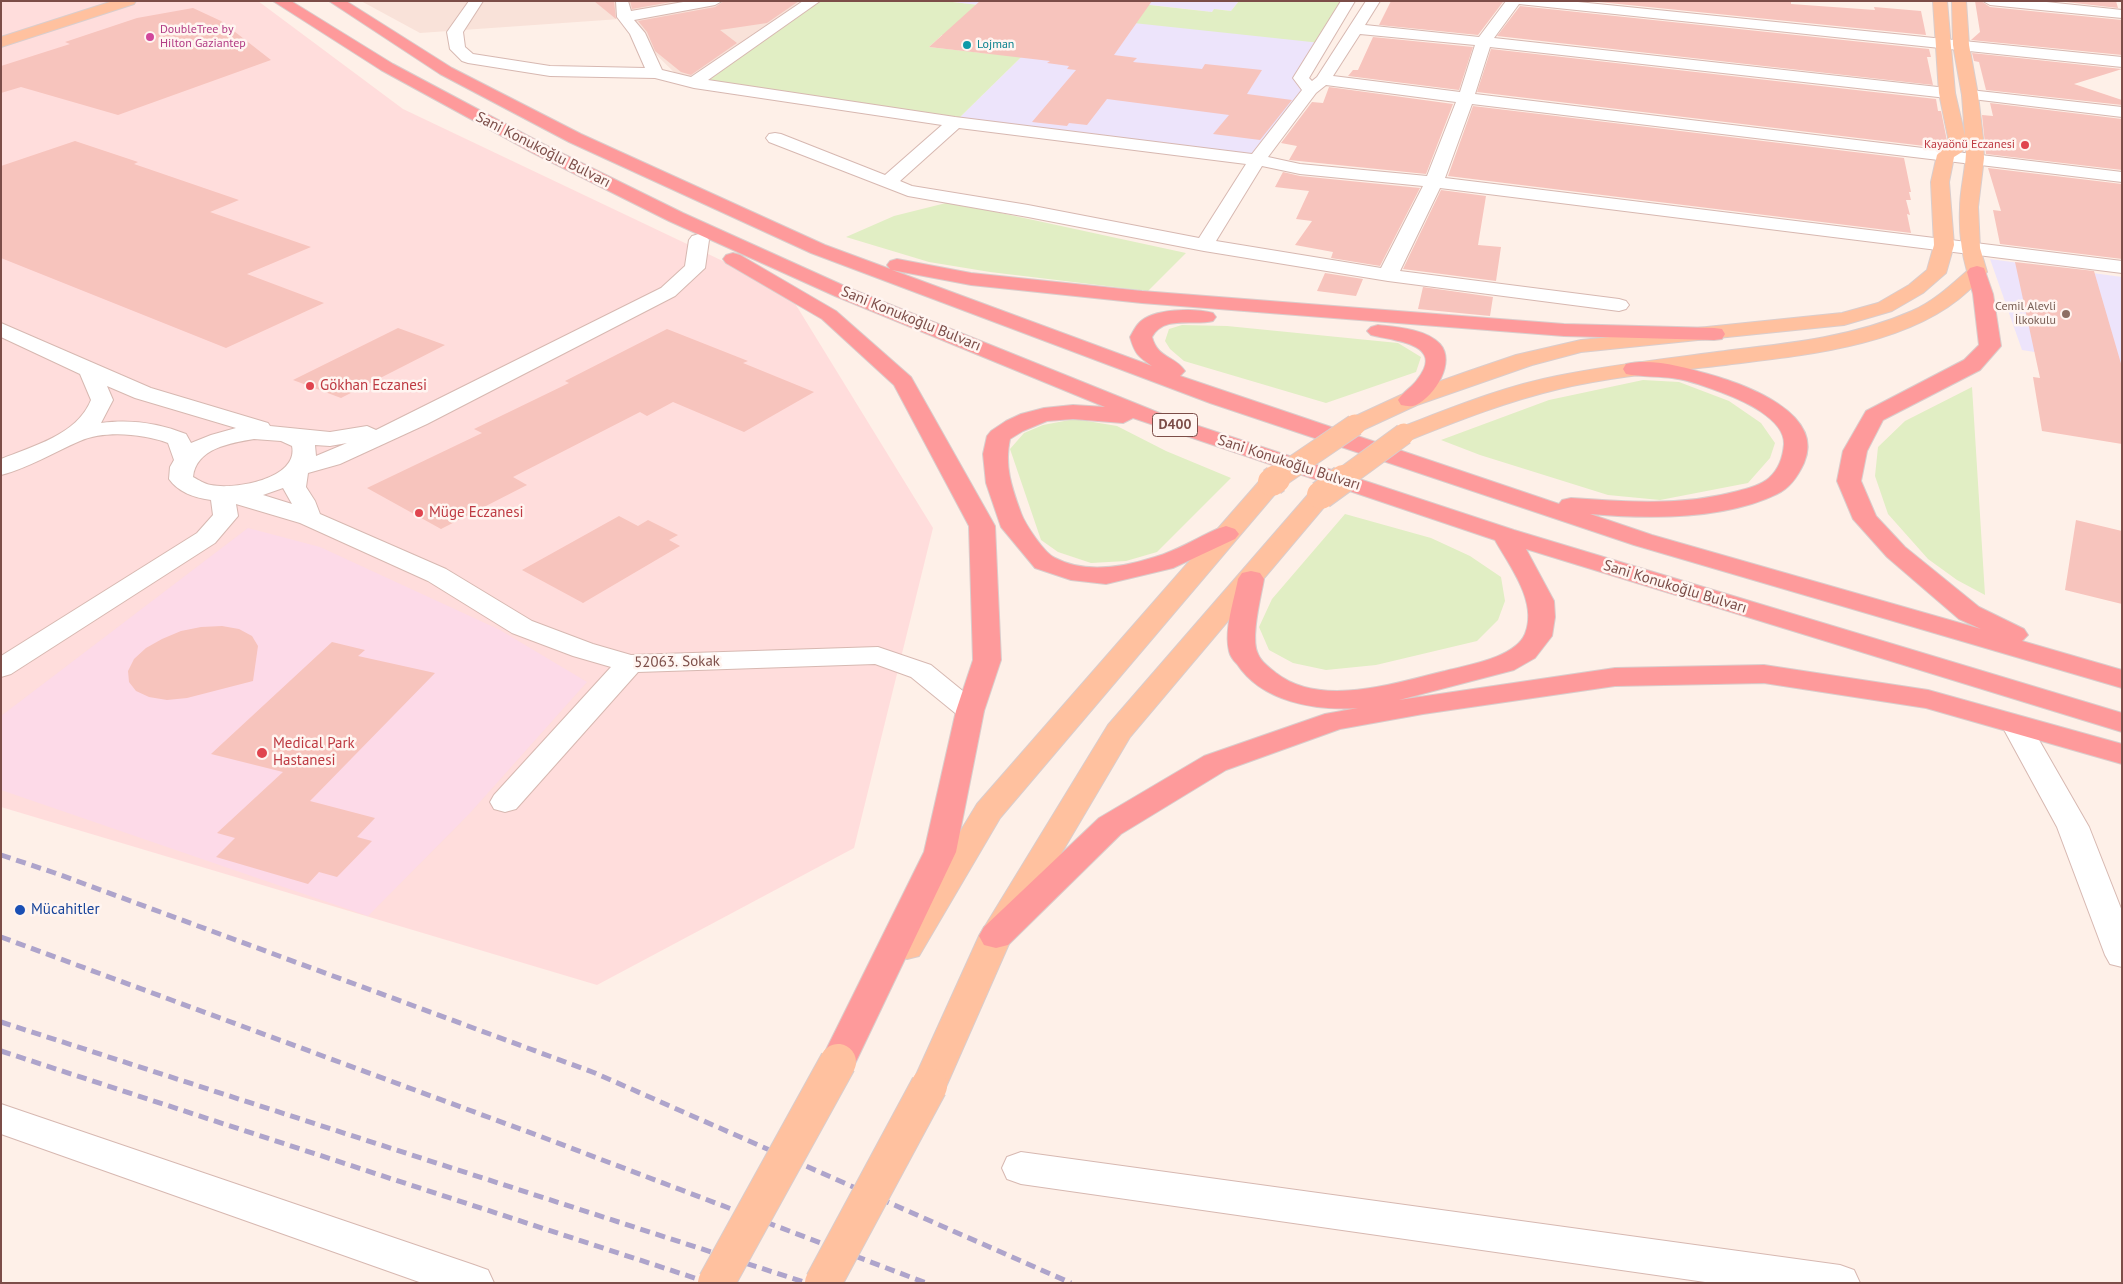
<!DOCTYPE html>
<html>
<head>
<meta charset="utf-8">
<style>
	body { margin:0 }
	#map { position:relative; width:2123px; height:1284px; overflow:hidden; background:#fef0e8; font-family:"PT Sans",sans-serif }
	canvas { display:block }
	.frame { position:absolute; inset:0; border:2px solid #7c4d48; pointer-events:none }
</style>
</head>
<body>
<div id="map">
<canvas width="2123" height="1284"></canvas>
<div class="frame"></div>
</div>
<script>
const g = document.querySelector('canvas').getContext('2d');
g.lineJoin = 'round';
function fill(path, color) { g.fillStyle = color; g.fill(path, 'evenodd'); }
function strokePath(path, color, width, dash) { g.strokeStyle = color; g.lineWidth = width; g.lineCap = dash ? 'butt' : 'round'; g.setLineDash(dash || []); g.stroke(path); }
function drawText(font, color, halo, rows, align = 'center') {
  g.font = font + ' "PT Sans",sans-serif'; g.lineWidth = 5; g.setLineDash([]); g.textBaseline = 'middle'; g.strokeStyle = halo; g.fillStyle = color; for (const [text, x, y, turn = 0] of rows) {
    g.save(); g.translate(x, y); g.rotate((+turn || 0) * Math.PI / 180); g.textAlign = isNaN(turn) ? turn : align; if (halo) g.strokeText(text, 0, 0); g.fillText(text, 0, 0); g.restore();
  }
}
fill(new Path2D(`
	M361 1H803L685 83 620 19 420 33Z`), '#f9e2d9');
fill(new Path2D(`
	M1 1H258L403 109 788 292 933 528 854 848 597 985 1 807Z`), '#ffdddc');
fill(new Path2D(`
	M944 1H1114L1321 43 1301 78 1310 90 1257 160 955 122 1064 15Z
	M1115 1H1239L1231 11 1214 9 1212 12Z
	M1990 259 2122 277V366L2022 350Z`), '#ede4fb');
fill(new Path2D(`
	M248 528 320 547 500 630 587 682 470 813 368 916 1 790V716Z`), '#fddae8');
fill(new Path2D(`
	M813 1H944L1064 15 955 122 694 83ZM942 35 991 54 929 47Z
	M1114 1 1212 12 1214 9 1231 11 1239 1H1348L1321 43 1096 19Z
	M950 202 1186 253 1148 291 990 272 929 262 846 237 894 216Z
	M1182 325 1227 326 1398 343 1421 357 1416 372 1326 403 1184 361 1170 349 1165 341 1169 329Z
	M1643 380 1679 382 1729 401 1761 423 1775 443 1770 458 1748 483 1660 500 1608 495 1480 455 1441 440 1549 400Z
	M1972 387 1985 595 1957 580 1928 559 1888 514 1875 476 1878 447 1905 421Z
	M1075 419 1117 426 1166 451 1231 478 1157 552 1126 561 1091 563 1058 552 1041 540 1010 449 1024 433 1043 425Z
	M1345 514 1431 538 1470 556 1501 577 1505 601 1498 620 1477 641 1376 665 1326 670 1293 663 1269 650 1259 627 1272 599Z`), '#e1eec4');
fill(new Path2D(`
	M594 1H614L616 19Z
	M630 1H677L632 9Z
	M724 1H799L767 23 720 30 737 43 691 75 681 72 655 51 647 32 638 21 715 7Z
	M980 1H1152L1114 55 1137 58 1133 62 1202 69 1205 64 1262 70 1247 94 1292 100 1260 140 1213 134 1229 115 1107 99 1087 125 1069 123 1067 126 1032 122 1076 70 1067 69 1069 66 1047 63 1050 61 929 47Z
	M1391 1H1493L1503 2 1478 35 1379 25Z
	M1589 1H1791V4L1875 10 1874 7 1921 11 1926 35Z
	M1975 1H1981L1990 7 2122 20V55L1971 40 1980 32Z
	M2057 1H2116L2118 8Z
	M1520 6 1929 49 1931 57H1927L1933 85 1497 36Z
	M193 8 221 21 271 60 118 115 21 87 1 93V66L70 44 65 42 137 18Z
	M1373 37 1473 47 1459 90 1348 76 1353 70H1358Z
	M1491 49 1936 99 1938 111H1941L1947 141 1941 148 1477 92Z
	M1972 53 2122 69 2074 84 2122 100V105L1986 90 1979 62 1974 61Z
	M1329 87 1453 104 1426 174 1289 160 1297 146 1281 143 1312 102 1323 103Z
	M1990 103 2122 119V170L1986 154 1982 115 1993 116Z
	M1473 106 1904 158 1911 192H1909L1911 200H1906L1910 215 1907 214 1911 233 1448 176Z
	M75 141 138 162 134 164 239 200 210 212 311 247 247 274 324 303 226 348 1 258V166Z
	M1988 168 2122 184V259L2000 244 1993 210 2001 211Z
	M1283 172 1300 176 1420 188 1380 266 1331 258 1333 252 1295 245 1312 221 1296 219 1309 191 1275 187Z
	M1441 190 1486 196 1478 245 1501 247 1496 281 1403 269Z
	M2015 262 2094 271 2122 367V444L2042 431 2033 377 2040 378Z
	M1325 273 1363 279 1356 296 1317 291Z
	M1423 287 1493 297 1490 316 1418 309Z
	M398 328 445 345 341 398 293 380Z
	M667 329 748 361 743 363 814 392 744 432 673 402 647 416 640 412 513 477 527 485 441 529 367 488 482 433 474 429 569 383 565 381Z
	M619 516 638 526 648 520 678 535 669 540 680 546 583 603 522 570Z
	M2076 520 2122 531V604L2065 590Z
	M222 626 239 629 252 636 258 646 253 681 187 698 167 700 149 697 136 691 129 682 128 671 134 659 146 648 162 639 181 631 201 627Z
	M332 642 365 650 358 656 435 673 310 801 375 818 357 837 372 841 337 877 319 872 308 884 216 857 235 838 217 833 283 772 211 754Z`), '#f7c4bd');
const minor = new Path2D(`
	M469 1H483L463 32 465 47 473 54 550 66 645 68 630 34 617 17 616 1H628L631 11 689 1H722L715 5 634 20 645 33 662 70 691 77 803 1H820L708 80 955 117 1252 154 1302 90 1293 78 1341 1H1355L1309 78 1312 81 1317 77 1366 1H1380L1365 25 1479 37 1506 1H1568L2122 57V67L1519 4 1494 38 1947 88 1953 90 1955 93 1953 96 1947 98 1490 47 1475 94 2122 172V182L1472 104 1445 178 2122 261V273L1440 188 1400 271 1619 299 1626 301 1629 305 1626 309 1619 311 1388 281 1204 251 1028 217 908 196 769 142 766 138 769 134 775 133 781 134 885 175 942 125 694 88 655 78 550 76 468 63 462 61 450 49 447 32ZM1360 34 1475 45 1460 92 1333 76ZM1326 85 1456 102 1427 176 1300 164 1268 157 1316 93ZM959 128 1246 164 1199 238 1028 205 912 186 900 181ZM1262 166 1300 174 1423 186 1381 268 1216 241Z
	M1983 1H2037L2122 10V18L1990 5Z
	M1970 90 2122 107V117L1964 98 1962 95 1964 92Z
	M699 234 706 236 709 240 705 268 675 296 427 424 340 464 308 473 306 487 315 501 320 514 446 569 532 621 593 644 631 655 878 647 931 665 980 705 984 711 980 717 970 720 960 717 911 677 875 664 638 672 516 809 505 812 494 809 490 802 494 795 611 667 573 656 512 633 428 581 300 523 236 504 238 516 215 543 11 674 1 677V656L197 533 213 515 211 500C195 498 178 492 169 479L170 467 174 460 168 443C144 434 105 430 80 441 54 452 29 468 1 475V459C33 446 77 435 91 400L80 374 1 337V323L151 388 268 423 270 426 330 432 367 426 376 430 661 288 685 266 689 240 692 236ZM107 386 135 398 236 428 211 435 191 443 186 434C158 423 131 419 101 423L113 400ZM254 439 281 441 292 446C299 479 234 490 211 485 204 484 199 480 193 477 196 448 231 443 254 439ZM347 443 316 456 315 445 330 446ZM283 488 292 504 263 495Z
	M2017 717 2027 719 2089 827 2122 911V967L2110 964 2105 955 2057 827 2002 726 2007 719Z
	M1 1104 474 1265 488 1270 494 1283H422L1 1134Z
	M1021 1152 1840 1265 1854 1270 1860 1283H1712L1021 1184 1007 1179 1002 1168 1007 1157Z`);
const major = new Path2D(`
	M113 1H136L134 4 1 47V37Z
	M1933 1H1947L1955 93 1965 136 1962 95 1953 45 1952 1H1966L1969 45 1978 95 1983 138 1984 158 1978 207 1980 248 1987 272C1982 279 1975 285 1968 291 1907 348 1796 356 1716 366 1663 372 1610 377 1559 389 1508 401 1460 420 1412 439L1404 441 1396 439 1392 434 1396 429C1449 409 1501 387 1557 376 1615 364 1674 358 1732 350 1794 343 1855 336 1912 311 1933 302 1950 286 1967 271 1961 250 1959 230 1960 208 1960 187 1967 166 1966 145L1962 152 1954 157 1949 182 1954 245 1946 273 1923 293 1892 311 1844 325 1581 352 1532 365 1417 405 1363 430 1355 432 1347 430 1343 425 1347 420 1401 395 1469 371 1516 355 1581 340 1842 313 1878 303 1909 285 1927 270 1934 245 1931 182 1937 155 1949 142 1939 93Z
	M1272 475 1281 477 1284 482 1281 487 1000 818 919 956 907 959 895 956 890 947 977 804 1263 477Z
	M1321 488 1330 490 1333 495 1330 500 1130 737 1012 937 942 1096 929 1101 916 1096 911 1086 979 936 1108 725 1312 490Z`);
const highway = new Path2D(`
	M273 1H291L393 64 545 145 683 213 849 288 1162 414 1514 530 2122 713V732L1526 549 1554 601 1555 617 1552 636 1535 658 1514 670 1399 700 1615 668 1764 665 1928 690 2122 744V764L1926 708 1764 683 1615 686 1423 714 1340 729 1226 770 1121 834 1008 945 996 948 984 945 979 936 984 927 1099 818 1204 756 1325 714 1358 708C1315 711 1262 702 1237 664 1234 661 1230 656 1229 651 1224 629 1234 601 1238 579L1242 573 1251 571 1260 573 1264 579C1261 597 1250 638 1258 654 1261 662 1269 667 1276 673 1321 708 1395 683 1445 671 1467 665 1515 658 1525 634 1538 602 1510 567 1495 540L1133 418 1123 423 1073 419 1047 421 1023 431 1010 439C1004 466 1012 488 1021 513 1025 524 1044 553 1055 558 1085 574 1124 567 1155 557 1176 551 1197 538 1217 529L1226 526 1235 529 1239 534 1235 539 1173 568 1106 584 1071 580 1035 568 1001 527 986 483 983 454 987 436 991 431 1006 421 1021 414 1044 408 1073 405 1105 407 835 296 669 221 533 153 381 70Z
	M329 1H346L452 68 581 134 825 245 890 269 887 265 890 261 897 259 971 273 1142 291 1564 324 1714 328 1722 329 1725 334 1722 339 1714 340 1564 336 1142 303 971 285 892 270 1152 366C1138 356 1135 354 1130 337 1133 332 1135 327 1139 323 1153 308 1195 308 1213 313L1216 317 1213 321C1193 326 1164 315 1152 337 1158 359 1174 355 1185 371L1180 376 1559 504 1562 500 1571 498C1627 502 1683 506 1738 491 1749 488 1761 485 1769 478 1779 469 1783 457 1784 444 1785 419 1742 400 1723 393 1707 387 1689 380 1672 378 1657 376 1641 377 1626 374L1623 369 1626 364C1652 358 1683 367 1708 374 1744 384 1826 413 1804 463 1798 476 1790 488 1777 494 1724 520 1647 519 1590 514L1652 535 1981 629 1959 619 1887 557 1853 519 1837 481 1843 451 1866 411 1964 360 1979 345 1973 294 1967 272 1970 268 1977 266 1984 268 1993 294 2001 346 1980 370 1883 420 1867 451 1861 481 1876 516 1905 547 1979 607 2024 629 2028 635 2022 641 2122 670V688L1634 545 1210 403 811 253 569 142 440 74Z
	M733 253 740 255 836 311 911 377 995 526 1001 660 984 711 956 852 851 1072 838 1076 825 1072 820 1062 924 852 956 711 973 660 969 526 894 385 822 319 726 263 723 259 726 255Z
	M1378 325C1397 327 1426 329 1440 344 1456 362 1435 396 1416 405 1411 407 1406 406 1401 405L1398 400C1403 392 1411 388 1417 380 1447 343 1393 341 1371 335L1367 331 1371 327Z`);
strokePath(minor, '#d7b8b1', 2);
strokePath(major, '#dacdcc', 2);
strokePath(highway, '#dacdcc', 2);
fill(minor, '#fff');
fill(major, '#ffc19f');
fill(highway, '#fe9a9b');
strokePath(new Path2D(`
	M1 855 55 873 595 1073 1071 1283
	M1 937 542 1137 926 1283
	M1 1022 807 1283
	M1 1051 710 1283`), '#aea4cb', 5, [10, 6]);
const majorBridgeFar2 = new Path2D(`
	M1274 480 1355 425
	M1341 480 1404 434`);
const majorBridgeFar1 = new Path2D(`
	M1272 482 1276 479
	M1321 495 1343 479`);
const majorBridge = new Path2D(`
	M716 1283 838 1062
	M823 1283 929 1086`);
strokePath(majorBridgeFar2, '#dacdcc', 23, []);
strokePath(majorBridgeFar1, '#dacdcc', 30, []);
strokePath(majorBridge, '#dacdcc', 38, []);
strokePath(majorBridgeFar2, '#ffc19f', 21);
strokePath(majorBridgeFar1, '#ffc19f', 28);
strokePath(majorBridge, '#ffc19f', 36);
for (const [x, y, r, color] of [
	[150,37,5,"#d1479c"],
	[967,45,5,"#0f9aa8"],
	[2025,145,5,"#e0444e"],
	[2066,314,5,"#8d6e63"],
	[310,386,5,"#e0444e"],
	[419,513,5,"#e0444e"],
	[262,753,6,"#e0444e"],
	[20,910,6,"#1a4fb4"]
]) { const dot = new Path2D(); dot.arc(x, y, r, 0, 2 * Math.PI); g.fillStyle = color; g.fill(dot); strokePath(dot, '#fff5f1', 2); }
drawText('12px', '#b23c85', '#fff5f1', [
	["DoubleTree by",160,30],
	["Hilton Gaziantep",160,44]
], 'left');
drawText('12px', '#0d838f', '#fff5f1', [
	["Lojman",977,45]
], 'left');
drawText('12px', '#be3a42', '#fff5f1', [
	["Kayaönü Eczanesi",2015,145]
], 'right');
drawText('12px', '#785e54', '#fff5f1', [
	["Cemil Alevli",2056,307],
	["İlkokulu",2056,321]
], 'right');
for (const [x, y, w] of [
	[1175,425,45]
]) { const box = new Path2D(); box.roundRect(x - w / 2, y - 11.5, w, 23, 4); g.fillStyle = '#fff5f1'; g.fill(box); strokePath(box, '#7c4d48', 1); }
drawText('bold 14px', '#7c4d48', null, [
	["D400",1175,425]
]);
drawText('15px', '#7c4d48', '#fff5f1', [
	["Sani Konukoğlu Bulvarı",543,150,27],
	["Sani Konukoğlu Bulvarı",911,319,22],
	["Sani Konukoğlu Bulvarı",1289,463,18],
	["Sani Konukoğlu Bulvarı",1675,587,17],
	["52063. Sokak",677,662,-1]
]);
drawText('15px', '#be3a42', '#fff5f1', [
	["Gökhan Eczanesi",320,386],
	["Müge Eczanesi",429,513],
	["Medical Park",273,744],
	["Hastanesi",273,761]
], 'left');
drawText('15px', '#164399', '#fff5f1', [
	["Mücahitler",31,910]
], 'left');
</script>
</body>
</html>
